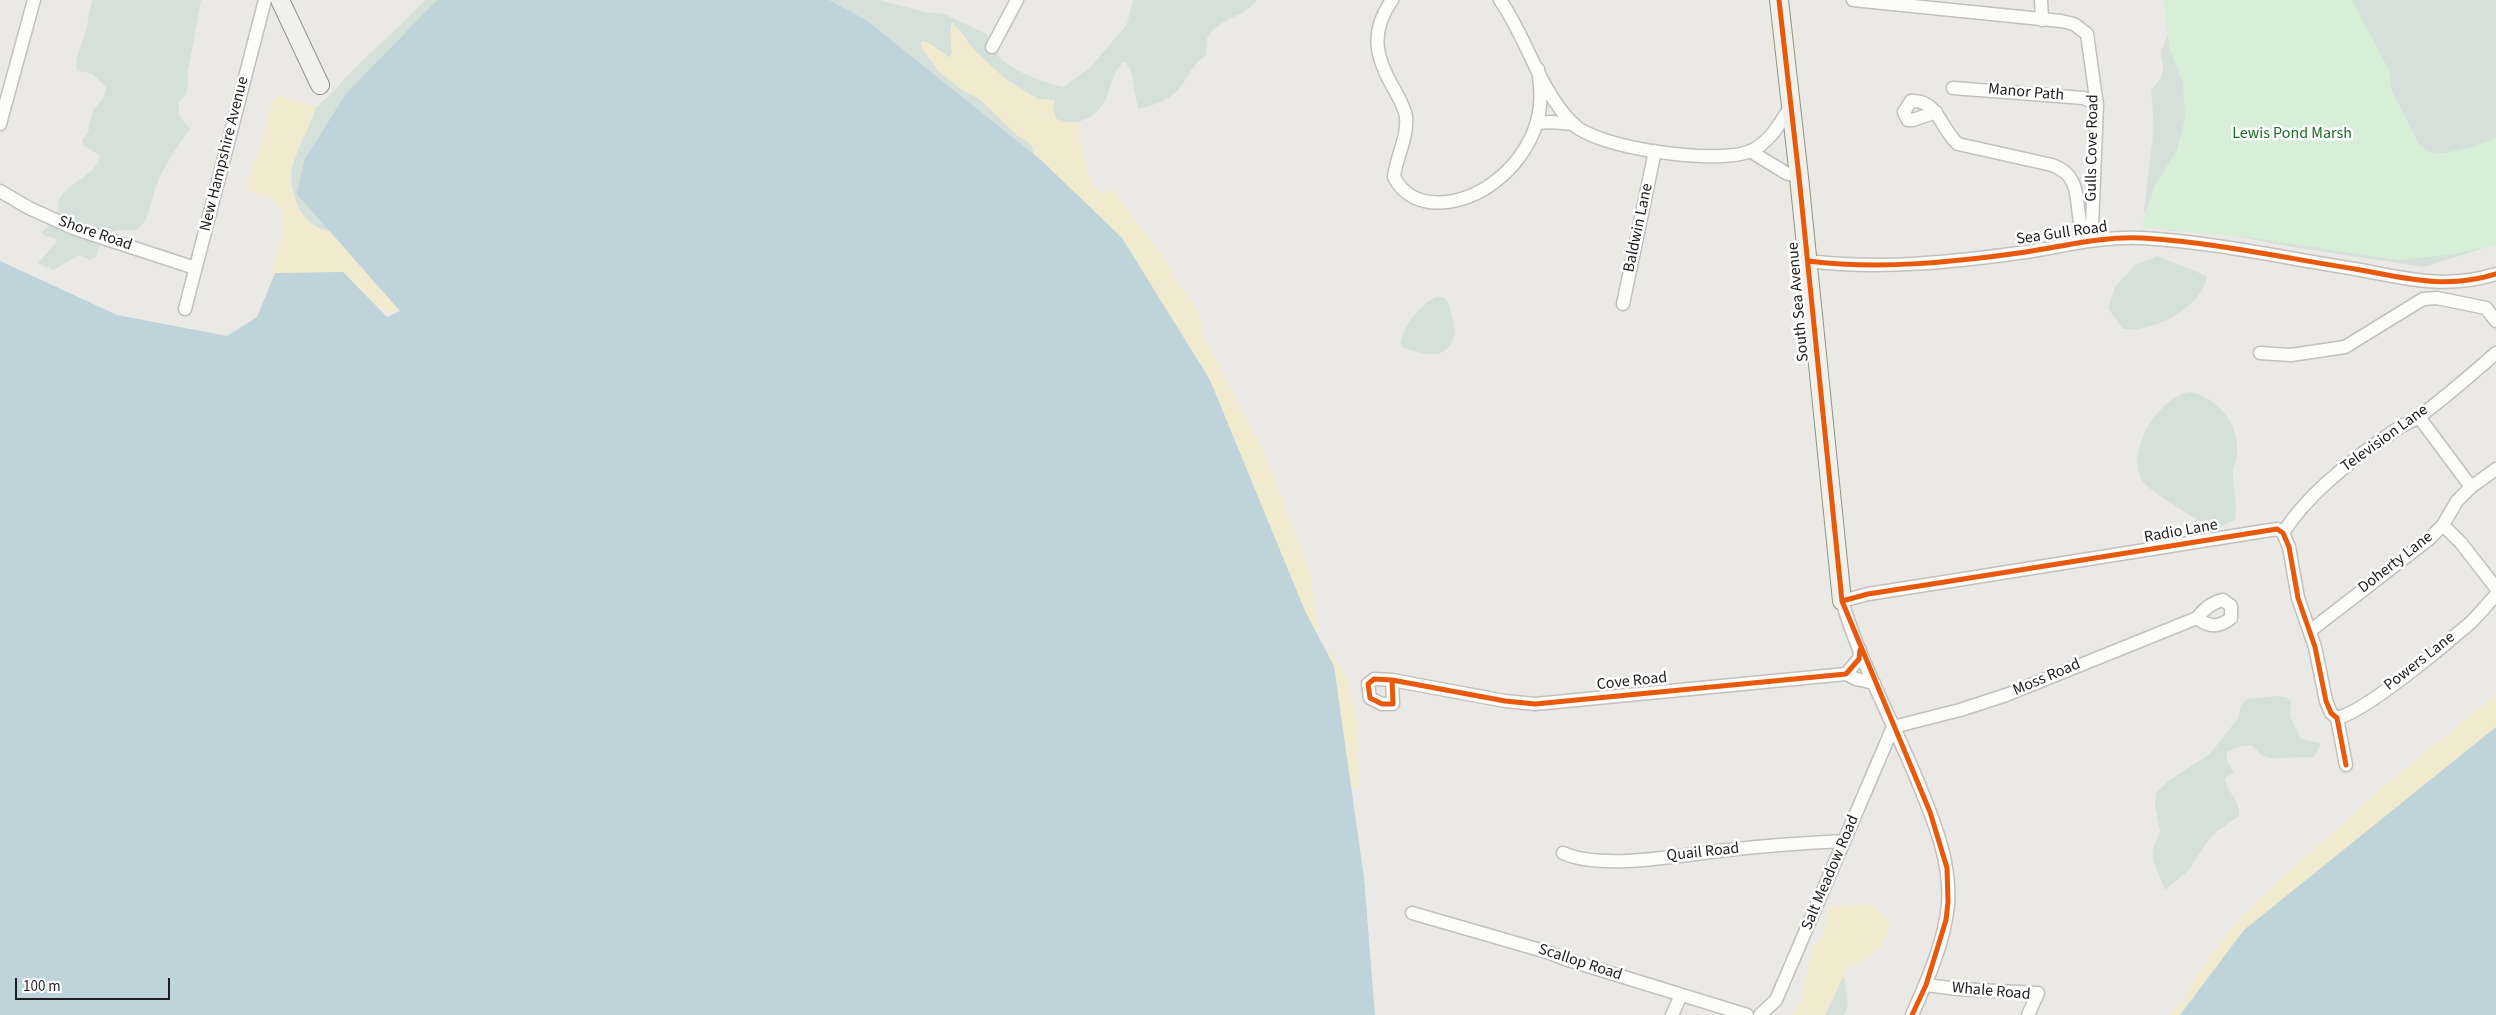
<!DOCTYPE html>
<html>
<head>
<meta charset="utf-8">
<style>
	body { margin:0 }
	#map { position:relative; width:2496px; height:1015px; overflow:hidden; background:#ebe9e6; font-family:"Source Sans 3",sans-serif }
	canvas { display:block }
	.scale { position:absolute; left:15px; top:978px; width:155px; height:22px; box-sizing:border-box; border:2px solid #1d1d1d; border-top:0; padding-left:6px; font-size:15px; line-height:18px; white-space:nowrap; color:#1d1d1d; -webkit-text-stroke:4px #fff; paint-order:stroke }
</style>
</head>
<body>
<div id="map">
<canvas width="2496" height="1015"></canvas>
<div class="scale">100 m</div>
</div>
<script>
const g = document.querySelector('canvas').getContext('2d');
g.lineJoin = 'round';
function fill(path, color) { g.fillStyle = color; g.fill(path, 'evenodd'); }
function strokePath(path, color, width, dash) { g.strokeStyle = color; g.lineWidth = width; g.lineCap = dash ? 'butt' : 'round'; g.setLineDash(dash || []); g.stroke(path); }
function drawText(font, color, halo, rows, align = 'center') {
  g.font = font + ' "Source Sans 3",sans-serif'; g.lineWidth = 5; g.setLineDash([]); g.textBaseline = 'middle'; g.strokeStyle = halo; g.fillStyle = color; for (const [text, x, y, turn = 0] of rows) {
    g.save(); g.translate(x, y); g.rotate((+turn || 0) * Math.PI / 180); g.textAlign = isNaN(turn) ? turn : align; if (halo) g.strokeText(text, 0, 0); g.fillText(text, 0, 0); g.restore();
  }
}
fill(new Path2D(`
	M92 0H201L188 71V84L186 94 179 102V115L190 129C177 146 164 166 156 186 151 199 151 215 141 226 127 240 110 213 96 257L90 260 79 255 53 270 38 263 56 243 57 239 45 236 41 233 58 217C59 211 57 203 60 198 69 181 97 176 100 155L84 146 82 140 88 132 93 110 103 99 106 87 91 73 77 71 76 60 86 30Z
	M425 0H469L335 233C315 228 303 221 296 201 281 163 306 141 316 107 330 97 340 83 352 71 376 47 401 25 425 0Z
	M783 0H879L924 12 944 14 987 34C989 64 1038 81 1063 87L1090 68 1127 24 1133 0H1257C1245 18 1218 17 1207 39 1205 43 1207 50 1206 55 1193 64 1190 73 1182 85 1172 100 1154 105 1138 109L1131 71 1125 61C1112 71 1112 86 1106 99 1096 119 1077 127 1056 119L1053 108 1004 78 972 48 963 34 952 23 950 36 952 52 950 58 929 43 923 41 920 44 927 56 962 90 980 99 1018 136 1031 144 1039 171Z
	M2173 0H2496V244L2424 267 2285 246 2207 230 2170 231 2151 223 2144 211 2154 127 2151 90C2174 66 2156 63 2163 46 2172 26 2174 23 2173 0Z
	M2157 256 2207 276C2202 308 2153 333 2123 329L2108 308 2115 287 2121 280 2135 265Z
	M1436 297 1445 298C1450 303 1450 309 1452 316 1460 342 1447 361 1419 352 1412 350 1407 350 1401 346 1399 330 1422 302 1436 297Z
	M2190 392C2218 397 2240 425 2237 455 2237 461 2233 467 2233 474 2233 491 2238 504 2235 520 2230 522 2225 526 2220 526 2214 526 2204 523 2198 520 2191 516 2148 489 2144 483 2123 455 2158 396 2190 392Z
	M2276 696 2286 697 2291 701 2290 716 2301 739 2321 743 2314 757 2270 758 2261 755 2252 745 2242 746 2227 752V761L2234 773 2225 778C2227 793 2240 799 2239 816L2217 831 2207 842 2189 870 2165 890 2153 860 2154 846 2160 832 2155 805 2156 793 2171 779 2210 754 2238 718 2241 705 2247 699Z
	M1844 975 1848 1005 1844 1015H1825Z`), '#d5e0da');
fill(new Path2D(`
	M952 22 972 48 1004 78 1036 99 1055 100 1053 108 1056 119 1067 123H1079C1079 145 1085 168 1094 188L1105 193 1115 190 1119 199 1165 259 1179 285 1198 310 1203 335 1266 457 1310 572 1315 614 1320 630 1303 632 1039 171 1031 144 1018 136 980 99 962 90 938 71 920 44 923 41 929 43 950 58 952 52 950 36Z
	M280 96 316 107 290 170 291 188 299 209 308 223 320 229 335 233 397 306 395 311 389 313 378 307 283 277 270 280C275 260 291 221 277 203 271 196 256 195 248 190L247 181 259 152 273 99Z
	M1332 653 1348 681 1357 723 1359 780 1362 785 1343 793 1323 654Z
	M2496 695V748L2233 1015H2169L2185 999 2191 984 2227 934 2262 896 2392 779Z
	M1869 904 1882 913 1890 926 1887 936 1880 947 1868 959 1847 969 1825 1015H1790L1800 1003 1814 944 1822 937 1827 923 1828 907Z`), '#f0eace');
fill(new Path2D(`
	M2164 0H2352L2389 70 2392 91 2419 144 2429 152 2445 153 2473 147 2496 138V245L2448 255 2398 260 2254 238 2141 227 2155 185 2177 150 2185 118 2183 83 2169 46Z`), '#d7eed7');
fill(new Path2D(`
	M437 0H829L866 20 1042 161 1122 238 1210 380 1305 611 1334 666 1364 878 1375 1015H0V261L117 315 227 336 257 317 275 273 343 272 387 317 400 311 297 194 304 161 345 95Z
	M2496 727V1015H2180L2244 930Z`), '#bed3da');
const street = new Path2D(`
	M1392 0C1369 33 1376 58 1394 89 1399 98 1405 108 1406 117 1408 138 1396 157 1394 177 1413 215 1465 205 1493 183 1513 169 1530 146 1537 122 1542 104 1541 88 1538 69
	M1500 0C1527 38 1539 90 1573 124 1599 149 1714 164 1748 152 1768 145 1781 123 1791 105
	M1853 0 2061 21 2074 24 2087 34 2097 105 2092 225 2087 240
	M2041 0 2042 20
	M992 47 1017 0
	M1953 88 2084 98 2097 105
	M1936 112 1913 120H1908L1904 112 1911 101C1938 99 1941 130 1958 144L2052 165C2089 178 2070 215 2087 240
	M1537 123 1551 122 1574 124
	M0 124 34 0
	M1750 151 1786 173 1799 177
	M0 191 29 208 73 228 195 268
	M1808 261C1881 270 1954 262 2026 252 2065 246 2102 236 2142 238 2213 242 2285 258 2355 269 2405 278 2446 290 2496 274
	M1623 304 1655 151
	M185 309 265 0
	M2260 353 2291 355 2345 347 2423 299 2437 298 2486 308 2496 321
	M2419 417 2471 487
	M2443 525 2461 543 2496 588
	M2283 533C2309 491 2359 454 2400 427 2407 423 2414 420 2420 416 2447 396 2471 375 2496 353
	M2310 631 2429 539 2443 525 2457 501 2471 487 2496 469
	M1846 674 1856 679 1874 683
	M1392 680 1393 704H1382L1370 698 1368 684 1374 679 1392 680 1505 701 1535 704 1846 674 1859 659 1860 650
	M2337 718C2365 712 2445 645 2469 624 2479 615 2487 604 2496 595
	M1563 853C1600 870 1677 856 1718 851 1760 846 1802 843 1844 841
	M1412 913 1547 952 1565 959 1747 1015
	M1926 985 1958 989 2038 993 2028 1015
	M1672 1015 1681 995
	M1760 1015 1776 1000 1893 727 1960 710 2006 695 2197 618C2204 609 2212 602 2223 600L2231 606V618C2219 628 2208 627 2197 618
	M1912 1015C1927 981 1945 941 1948 904 1951 863 1935 824 1920 787 1895 725 1861 665 1842 601L1868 594 1932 584 2277 529 2283 533 2289 547 2298 598 2315 647 2326 701 2331 713 2337 718 2346 765`);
const secondary = new Path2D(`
	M280 0 320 85
	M1779 0 1799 177 1842 601`);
strokePath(street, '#c1c0be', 15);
strokePath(secondary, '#919280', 20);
strokePath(street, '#fcfcfb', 12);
strokePath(secondary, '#f1f1eb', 18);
strokePath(new Path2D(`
	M1779 0 1799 177 1842 601 1930 812 1947 868 1948 902 1946 920 1926 985 1912 1015
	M1808 261C1881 270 1954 262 2026 252 2065 246 2102 236 2142 238 2213 242 2285 258 2355 269 2405 278 2446 290 2496 274
	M1842 601 1868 594 1932 584 2277 529 2283 533 2289 547 2298 598 2315 647 2326 701 2331 713 2337 718 2346 765
	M1392 680 1393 704H1382L1370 698 1368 684 1374 679 1392 680 1505 701 1535 704 1846 674 1859 659 1860 650`), '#e8590c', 5);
drawText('16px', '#1d1d1d', '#fff', [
	["Manor Path",2026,93,5],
	["Gulls Cove Road",2093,148,-89],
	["New Hampshire Avenue",225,154,-76],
	["Baldwin Lane",1639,228,-78],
	["Shore Road",95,234,19],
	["Sea Gull Road",2062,234,-8],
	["South Sea Avenue",1799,302,-95],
	["Television Lane",2385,439,-36],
	["Radio Lane",2181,532,-10],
	["Doherty Lane",2396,563,-38],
	["Powers Lane",2420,662,-38],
	["Moss Road",2047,678,-23],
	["Cove Road",1632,682,-6],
	["Quail Road",1703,853,-6],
	["Salt Meadow Road",1831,873,-67],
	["Scallop Road",1580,963,18],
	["Whale Road",1991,992,5]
]);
drawText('16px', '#196d22', '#fff', [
	["Lewis Pond Marsh",2292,134]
]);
</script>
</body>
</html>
